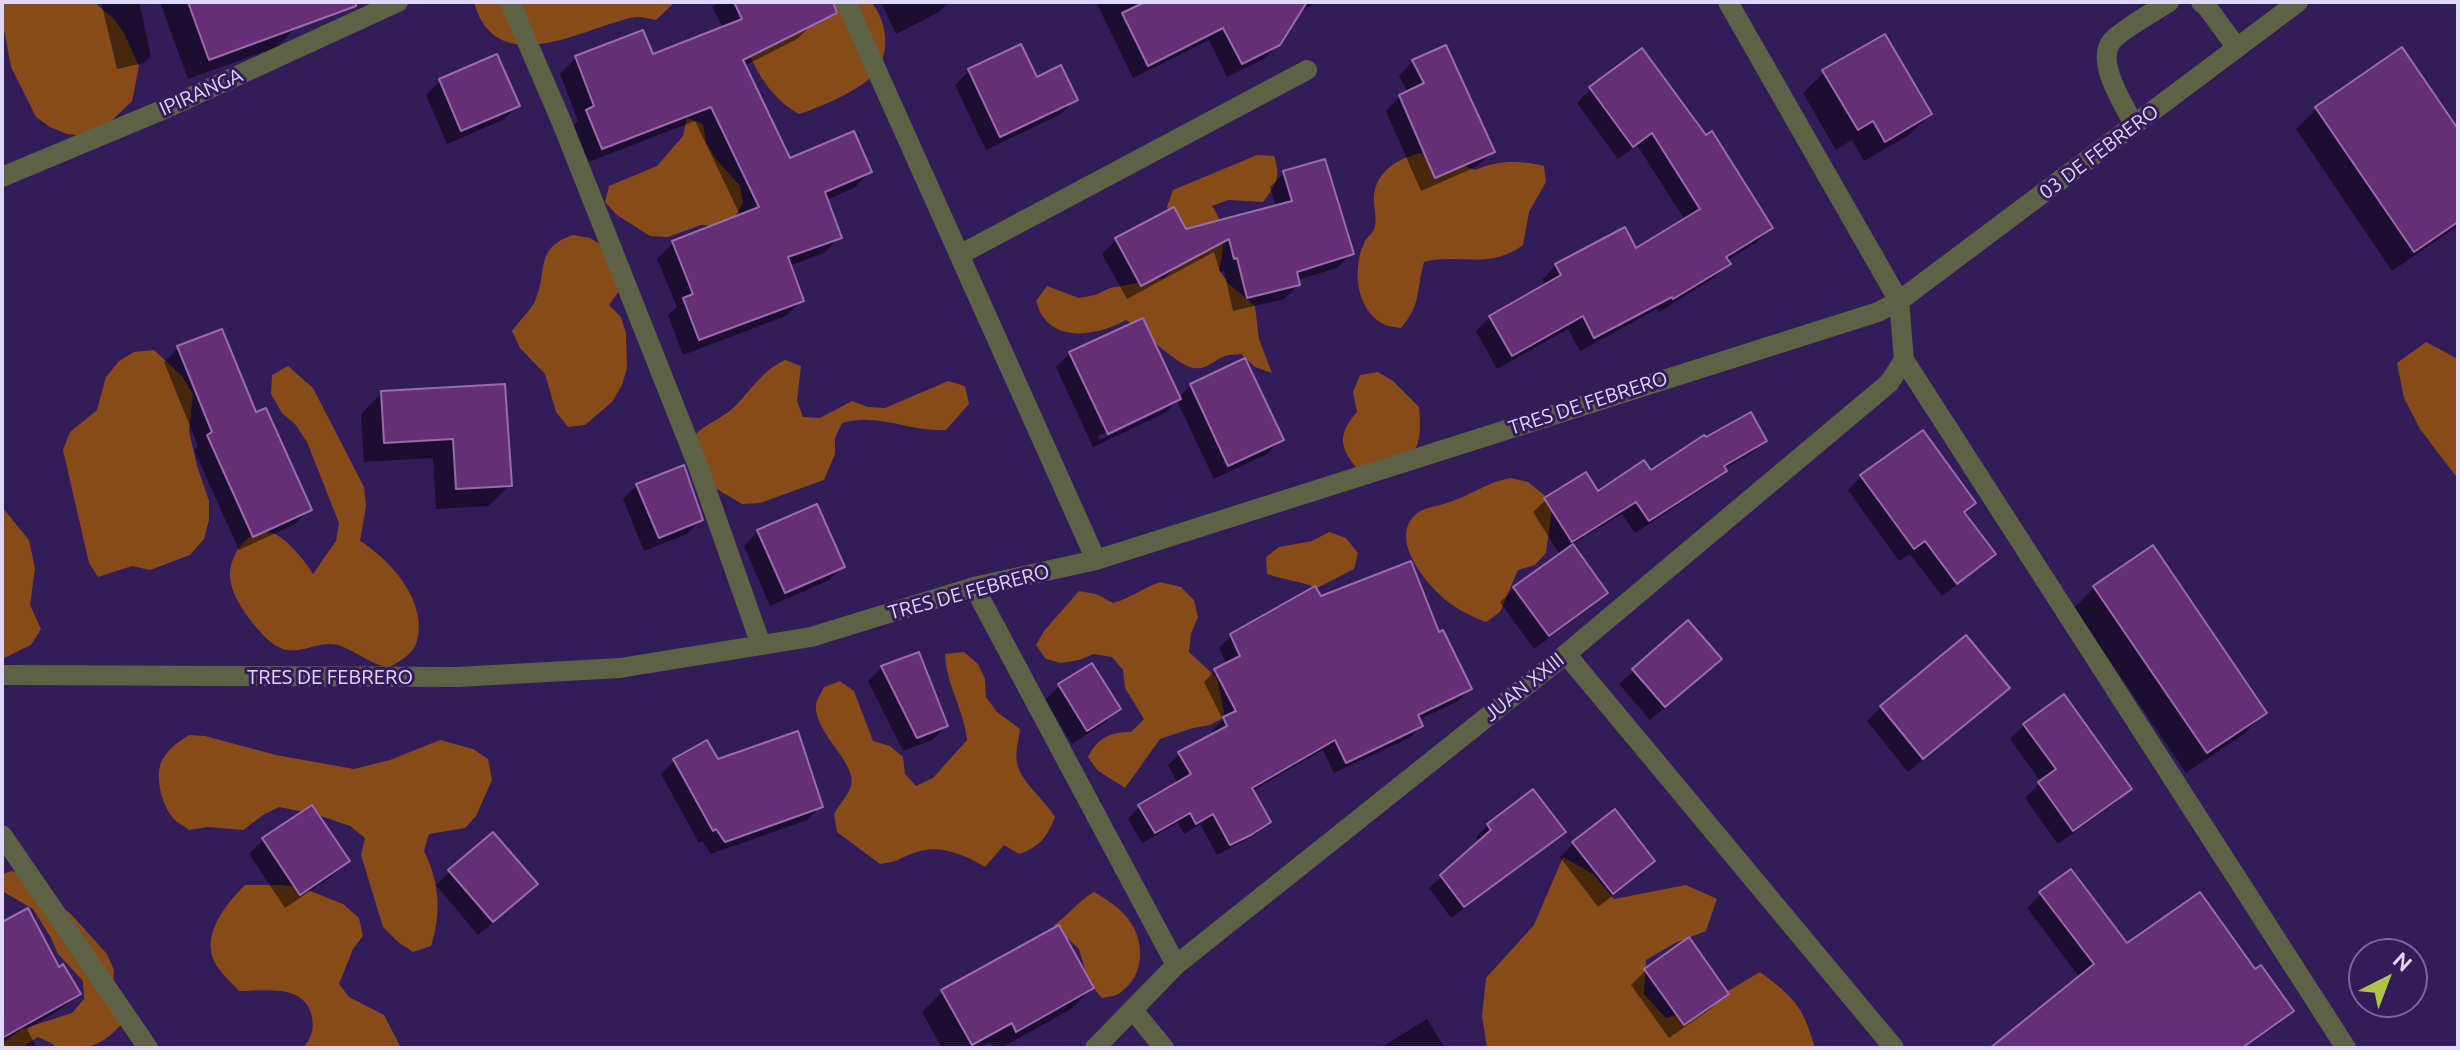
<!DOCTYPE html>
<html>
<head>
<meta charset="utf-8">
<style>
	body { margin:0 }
	#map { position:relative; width:2460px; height:1050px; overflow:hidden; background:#331c5a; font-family:Ubuntu,sans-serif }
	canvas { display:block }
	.frame { position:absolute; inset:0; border:4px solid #e0d7fd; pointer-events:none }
	.north { position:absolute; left:2348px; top:938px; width:80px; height:80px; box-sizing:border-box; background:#331c5a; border:2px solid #78679b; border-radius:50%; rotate:42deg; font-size:22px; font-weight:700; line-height:32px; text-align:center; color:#e0d7fd }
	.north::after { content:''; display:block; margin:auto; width:28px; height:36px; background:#b2c34c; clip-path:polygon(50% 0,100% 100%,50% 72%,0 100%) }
</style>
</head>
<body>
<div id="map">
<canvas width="2460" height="1050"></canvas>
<div class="frame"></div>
<div class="north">N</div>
</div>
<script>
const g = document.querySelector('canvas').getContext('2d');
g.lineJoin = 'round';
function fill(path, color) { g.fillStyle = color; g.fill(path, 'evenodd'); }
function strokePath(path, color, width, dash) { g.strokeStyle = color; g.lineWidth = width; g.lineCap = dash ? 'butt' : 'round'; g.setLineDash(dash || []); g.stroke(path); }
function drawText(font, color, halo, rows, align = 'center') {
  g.font = font + ' Ubuntu,sans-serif'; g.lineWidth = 6; g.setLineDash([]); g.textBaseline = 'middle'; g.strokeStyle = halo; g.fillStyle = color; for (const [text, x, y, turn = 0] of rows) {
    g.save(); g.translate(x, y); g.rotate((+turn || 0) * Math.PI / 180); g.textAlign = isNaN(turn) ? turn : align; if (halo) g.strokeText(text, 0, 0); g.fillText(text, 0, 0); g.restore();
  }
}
fill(new Path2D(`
	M2 2H94L114 19 124 33 139 66 132 101 103 129 87 136 67 134 50 127 36 117 11 67 2 19Z
	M474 2H675L656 20C650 19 643 17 637 17 630 17 621 21 613 23 566 38 493 73 474 2Z
	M812 2H871C887 21 891 51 876 72 863 89 819 108 799 114 772 99 756 72 745 45Z
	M687 118 703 124 706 142 715 158 740 186 743 203 734 218 718 226 701 225 668 237 650 236 617 215 605 202 609 186 657 166 683 136Z
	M1428 152 1475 170C1497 160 1520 160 1544 166L1546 182 1529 212 1523 245C1490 270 1459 253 1424 262 1416 291 1422 303 1401 328 1396 327 1388 327 1383 324 1355 308 1352 268 1365 241 1368 236 1374 232 1375 226 1377 216 1373 205 1374 195 1377 168 1404 155 1428 152Z
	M1257 155 1274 156C1281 177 1277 184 1263 202L1228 200 1212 206C1226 226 1225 247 1219 270L1229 284 1255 306 1259 339 1272 373 1255 367 1241 354C1235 355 1228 354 1223 357 1213 361 1206 370 1194 368 1177 366 1143 330 1126 320 1103 333 1063 343 1044 318 1040 314 1038 306 1036 301L1047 286 1079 298 1095 295 1110 288 1164 278 1190 255 1167 207 1173 190Z
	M573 235 590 238 620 256 619 291 609 305 621 317 626 333 627 368 622 385 612 402 585 425 568 427 556 412 545 374 520 348 512 331C519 321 530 311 535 301 549 270 533 249 573 235Z
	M2426 342 2458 359V479L2420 429 2404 398 2397 363Z
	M154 350 182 376 193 394 189 431 197 466 209 501V520L204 539 190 555 150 570 132 566 98 577 89 563 63 450 70 432 97 410 106 377 119 361 134 352Z
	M785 360 801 366 797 401 803 417 820 418 852 401 868 407 885 408 948 381 965 386 969 404 946 430C908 432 879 412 842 423L835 438V454L824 480 760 503 742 504 710 485 692 438C704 424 720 420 733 408 752 390 760 372 785 360Z
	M288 366 313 388 364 487 366 506 360 541C391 560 430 604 416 644 411 656 398 662 388 668 369 663 354 650 338 645 319 640 301 655 283 649 271 645 263 635 255 626 244 612 232 596 230 578 228 555 251 523 275 534 288 540 306 562 313 574L336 541 339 523 307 442 295 424 282 413 271 394 272 375Z
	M1378 372 1393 381 1419 407C1425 464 1406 459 1359 471 1340 448 1336 436 1357 412L1353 392 1360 375Z
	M1511 478 1528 482 1553 502 1546 553 1535 565 1518 570 1500 612 1486 622C1469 616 1451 606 1438 593 1421 576 1393 540 1413 517 1421 507 1436 507 1447 503 1470 496 1487 482 1511 478Z
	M2 507 29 540 35 568 30 605 41 629 31 645 2 659Z
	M1329 532 1346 538 1358 553 1354 569 1317 588C1301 581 1284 580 1267 574L1266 557 1279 547 1312 541Z
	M1160 582 1181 587 1194 600 1198 617 1191 634 1189 652 1217 678 1225 717 1210 725 1193 728 1160 739 1125 788 1097 770 1088 757C1098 738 1109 732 1131 732L1144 719 1125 688 1123 670 1112 657 1094 654 1079 660 1061 663 1046 659 1036 645 1044 631 1079 591 1096 594 1113 603C1131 598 1143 588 1160 582Z
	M964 652 978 664 985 679 986 697 997 712 1020 729C1019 739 1015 753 1017 763 1020 781 1045 800 1055 817 1047 837 1040 847 1019 854L1004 845 985 867C965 855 940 844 917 852 900 857 900 862 880 864L837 832 834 814C839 805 848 795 851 786 858 763 813 733 816 704 817 699 822 692 824 687L840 681 854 691 873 741 890 746 903 757 905 774 916 786 933 778 967 740C964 709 946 685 945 654Z
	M189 735 205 736 276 755 354 769 390 760 440 740 473 749 488 759 492 780 476 816 465 828 429 834 424 851C439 881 442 914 431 946L413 952 398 942 383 927 361 855 365 838 350 826 315 814 279 807 263 815 243 830 208 827 189 830C185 826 177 823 173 818 162 805 155 779 161 763 166 750 178 742 189 735Z
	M1563 857 1593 874 1614 899 1686 885 1717 899 1706 931 1675 943 1646 960 1644 994 1666 1018 1699 1008 1760 972C1794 997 1803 1006 1815 1048H1487L1482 1016 1486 978 1534 925Z
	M12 871 28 877 55 903 70 913 107 954 114 970 113 988 122 1024C98 1049 90 1048 56 1048L53 1044 38 1037 21 1048H2V1043L22 1029 72 1013 84 999 83 981 58 954 51 938 33 909 2 891V874Z
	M245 885H282L303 888 343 904 359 918 363 936 353 949 339 984 349 997 384 1015 401 1048H303C312 1038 315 1027 311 1013 302 984 264 991 239 991 229 980 212 966 211 950 208 926 229 901 245 885Z
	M1094 892C1106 899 1116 905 1125 915 1145 937 1147 974 1120 993 1116 996 1108 997 1102 998L1089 983 1079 949 1054 925C1069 915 1078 901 1094 892Z`), '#864b18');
fill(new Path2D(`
	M101 2H139L151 56 144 63 117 69Z
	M160 2H288L297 26 277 47 188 79Z
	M718 2H801L813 24 797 39 744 66 789 161 870 172 854 188 826 200 840 237 824 253 789 266 802 300 786 316 683 355 668 315 677 307 657 259 673 243 741 217 695 121 586 163 571 127 578 121 560 74 576 58 651 56 723 28 712 7Z
	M881 2H949L939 12 896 34Z
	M1096 2H1317L1297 14 1279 44 1264 59 1227 77 1209 40 1133 78Z
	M1642 51 1771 228 1757 242 1726 261 1728 264 1714 278 1659 312 1657 309 1580 351 1568 329 1497 369 1476 331 1490 317 1545 286 1542 280 1556 265 1636 251 1685 220 1637 145 1618 159 1577 103 1591 89Z
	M1413 61 1492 152 1478 166 1421 191 1386 111 1400 96 1408 93 1399 76Z
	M969 71 1036 79 1075 100 1061 114 986 150 955 85Z
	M1824 72 1930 114 1909 135 1864 161 1852 140 1836 150 1803 93Z
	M440 81 517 106 503 120 447 144 426 95Z
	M2316 109 2458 133V226L2392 271 2296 129Z
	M1284 173 1351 254 1337 268 1297 280 1298 285 1284 299 1233 311 1224 271 1220 272 1214 252 1127 299 1102 254 1116 240 1185 231 1276 207 1270 187Z
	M178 348 255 415 309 510 295 524 239 550 194 450 198 446 164 362Z
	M1070 353 1178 398 1191 385 1281 440 1267 454 1214 479 1177 401 1165 413 1093 447 1056 367ZM1165 405V409L1100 440 1098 436Z
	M503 386 510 485 489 506 436 509 433 458 364 462 361 414 382 393Z
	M1765 440 1752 453 1724 469 1712 483 1635 533 1622 514 1571 545 1605 593 1591 607 1534 649 1500 602 1514 588 1560 555 1533 512 1546 500 1597 494 1650 473Z
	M1862 476 1974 503 1963 514 1994 553 1980 567 1942 596 1910 554 1899 561 1848 490Z
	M637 485 701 519 687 534 644 551 623 499Z
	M758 532 843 566 829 580 770 606 744 546Z
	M2095 587 2264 713 2244 734 2186 773 2074 608Z
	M1320 598 1438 635 1470 689 1458 701 1418 720 1421 726 1409 738 1334 773 1323 750 1252 791 1269 822 1257 834 1217 855 1200 824 1184 834 1178 823 1142 843 1128 819 1139 807 1178 784 1168 765 1180 754 1214 735 1212 731 1223 720 1204 682 1216 670 1227 665 1219 648 1231 636Z
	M1688 623 1705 673 1650 720 1619 684Z
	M1092 666 1118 709 1104 723 1072 744 1045 700 1059 686Z
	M882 667 946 726 932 740 903 751 868 681Z
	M2007 688 1908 772 1867 721 1881 707Z
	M2024 725 2129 789 2115 803 2058 844 2025 798 2041 782 2010 739Z
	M674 761 717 762 821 806 807 820 711 854 702 841 699 843 661 774Z
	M1488 825 1563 832 1551 844 1451 918 1429 888 1480 843 1476 837Z
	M263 840 348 861 334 875 285 908 249 854Z
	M1574 843 1653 860 1639 875 1598 907 1560 857Z
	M450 871 522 898 478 935 436 885Z
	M2041 894 2126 946 2254 972 2291 1011 2277 1025 2244 1048H1993L2080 978 2027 908Z
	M2 924 58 970 78 993 64 1007 27 1029 37 1048H2Z
	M1645 971 1726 994 1712 1008 1669 1038 1631 985Z
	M1092 988 1071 1009 1001 1048H994L990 1042 980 1048H942L922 1012 942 992Z
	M1427 1019 1445 1048H1380Z`), '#0007');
const building = new Path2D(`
	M188 2H356V6L209 60Z
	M734 2H833L837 13 743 60 790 158 854 131 872 172 825 192 842 238 788 257 804 301 699 340 683 298 693 294 672 241 759 207 711 107 602 149 586 110 594 106 575 56 643 30 653 54 742 19Z
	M1145 2H1307L1280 45 1242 64 1223 28 1148 66 1122 13Z
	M1885 34 1932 114 1885 142 1873 121 1858 130 1822 70Z
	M1021 44 1037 77 1061 65 1078 100 1000 137 968 69Z
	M1446 45 1495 152 1435 178 1399 95 1424 83 1412 60Z
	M2402 47 2458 129V222L2414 252 2315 107Z
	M1642 48 1706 135 1712 131 1773 228 1726 257 1731 264 1673 299 1672 297 1594 338 1583 316 1512 356 1489 316 1561 275 1555 264 1625 227 1636 248 1700 209 1652 133 1633 147 1589 87Z
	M497 54 520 106 461 131 439 79Z
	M1325 159 1354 254 1297 272 1300 285 1247 298 1237 258 1234 259 1229 239 1141 286 1115 238 1174 207 1186 229 1292 201 1283 171Z
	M1143 318 1181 399 1108 434 1069 352Z
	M222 329 256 412 266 408 312 510 253 537 207 435 212 432 177 346Z
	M1245 358 1284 440 1228 466 1190 384Z
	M505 384 512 486 456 489 453 439 384 443 381 391Z
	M1751 412 1767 441 1724 466 1727 471 1649 521 1636 502 1572 542 1544 498 1586 472 1598 491 1644 460 1651 470 1704 435 1706 437Z
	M1923 430 1976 503 1964 512 1996 554 1957 584 1925 541 1914 549 1860 475Z
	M684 465 703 520 659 538 636 484Z
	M817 504 845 567 785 593 757 530Z
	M1573 544 1608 593 1549 636 1513 587Z
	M2153 545 2267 713 2207 753 2093 586Z
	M1411 561 1439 632 1443 630 1472 689 1418 715 1423 726 1346 763 1335 740 1252 788 1271 822 1251 835 1230 845 1213 814 1196 824 1190 813 1155 833 1138 805 1191 774 1178 752 1227 726 1223 717 1236 711 1214 669 1240 656 1230 634 1315 586 1321 596Z
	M1688 620 1722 659 1665 707 1632 669Z
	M1966 635 2010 688 1923 759 1880 706Z
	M919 652 948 726 917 738 881 666Z
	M1092 663 1121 709 1087 731 1058 684Z
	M2064 694 2132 789 2073 831 2038 782 2056 769 2023 724Z
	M798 731 823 807 725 842 716 829 713 831 673 759 707 740 718 759Z
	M1533 789 1566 832 1464 907 1440 875 1491 830 1487 824Z
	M312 805 350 861 300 895 262 838Z
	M1615 809 1655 861 1613 894 1572 842Z
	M493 832 538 884 493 922 448 870Z
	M2071 869 2127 943 2200 892 2255 969 2261 965 2294 1011 2242 1048H1990L2094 964 2039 892Z
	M28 908 59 967 63 964 81 994 2 1038V922Z
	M1059 925 1094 988 1016 1032 1012 1023 972 1045 941 990Z
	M1689 937 1729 994 1684 1025 1644 969Z`);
fill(building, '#642f77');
strokePath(building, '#996baa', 2);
strokePath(new Path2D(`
	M510 2 562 123 698 466 761 645
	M846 2 1096 560
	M2201 2 2207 7 2237 48
	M2134 125C2124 104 2096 64 2111 42 2118 32 2156 10 2169 2
	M2 177 167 108 398 2
	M961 254 1307 70
	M1904 360 2346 1048
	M974 587 1176 965
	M1566 654 1894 1048
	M2 675 457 677 620 668 811 637 974 587 1096 560 1878 312 1899 301 2298 2
	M2 835 148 1048
	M1133 1010 1164 1048
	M1095 1048 1176 965 1566 654 1889 383 1904 360 1899 301 1728 2`), '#5c6243', 20);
drawText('20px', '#e0d7fd', '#331c5a', [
	["IPIRANGA",201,92,-24],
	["03 DE FEBRERO",2099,152,-37],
	["TRES DE FEBRERO",1588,403,-18],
	["TRES DE FEBRERO",969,592,-15],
	["TRES DE FEBRERO",330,677],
	["JUAN XXIII",1524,687,-39]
]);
</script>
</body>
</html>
